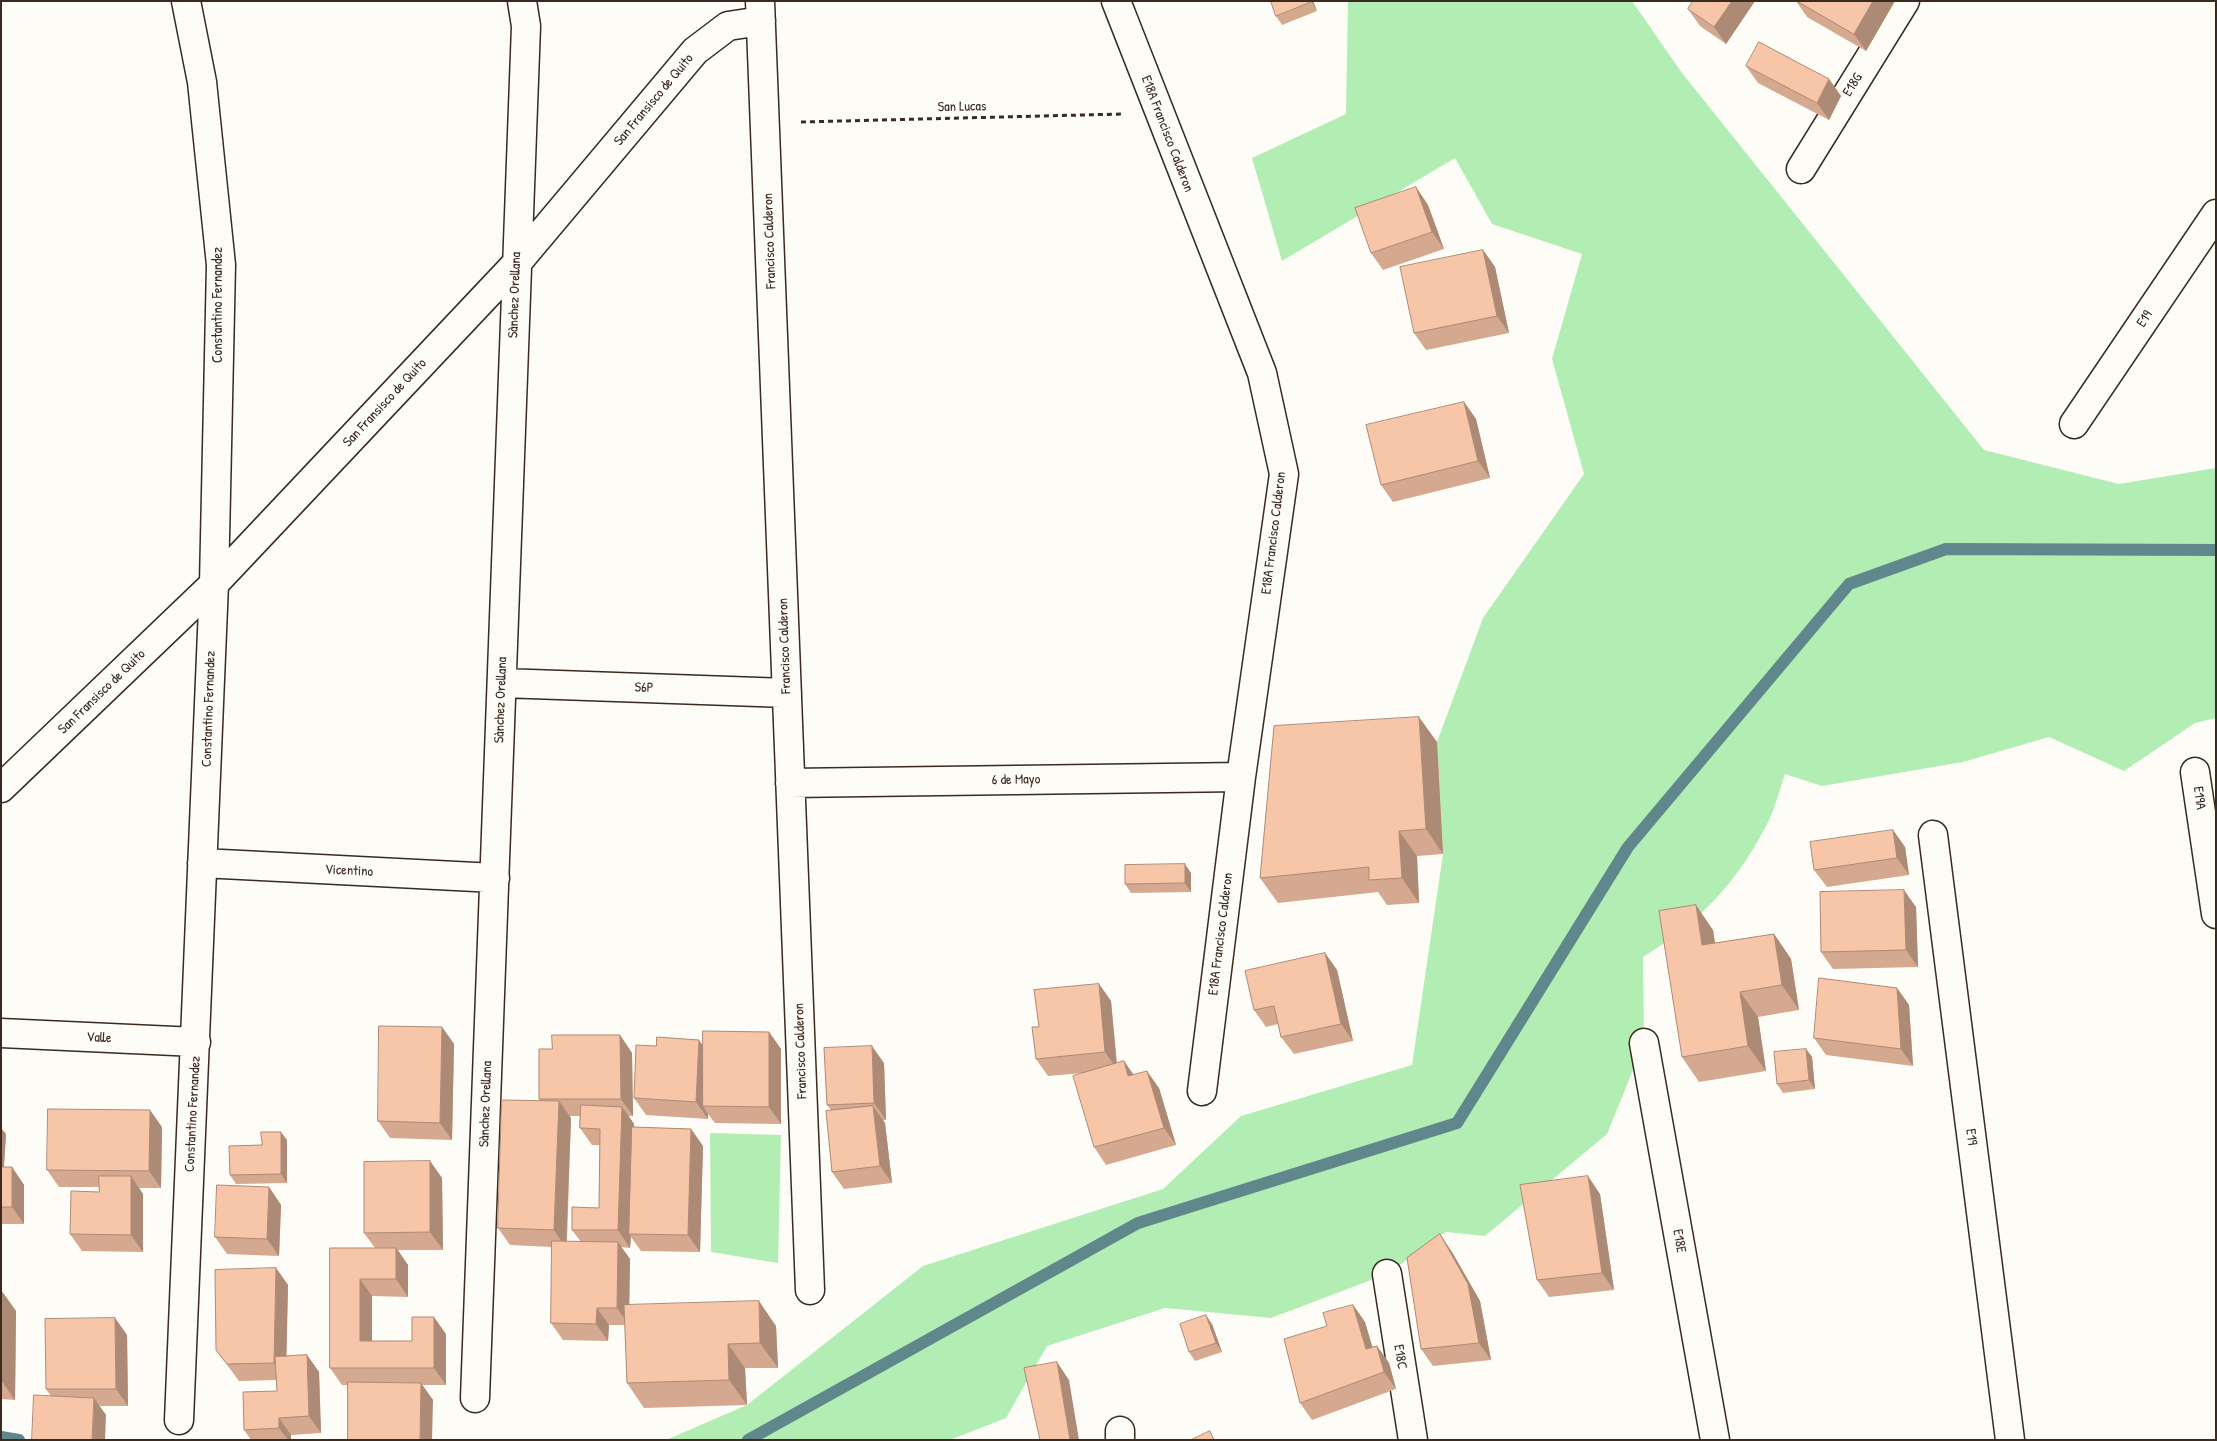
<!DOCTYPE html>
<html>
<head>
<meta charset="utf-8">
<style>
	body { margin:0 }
	#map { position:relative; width:2217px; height:1441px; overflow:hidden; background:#fdfcf7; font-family:"Patrick Hand",sans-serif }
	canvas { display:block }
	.frame { position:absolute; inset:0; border:2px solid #3b2a1e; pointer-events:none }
</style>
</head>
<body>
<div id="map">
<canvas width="2217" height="1441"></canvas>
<div class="frame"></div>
</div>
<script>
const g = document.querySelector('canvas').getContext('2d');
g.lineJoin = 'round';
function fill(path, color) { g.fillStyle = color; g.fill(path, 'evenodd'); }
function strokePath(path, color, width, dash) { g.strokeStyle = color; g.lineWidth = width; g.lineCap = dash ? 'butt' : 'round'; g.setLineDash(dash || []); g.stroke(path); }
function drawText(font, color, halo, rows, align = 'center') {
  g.font = font + ' "Patrick Hand",sans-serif'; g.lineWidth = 5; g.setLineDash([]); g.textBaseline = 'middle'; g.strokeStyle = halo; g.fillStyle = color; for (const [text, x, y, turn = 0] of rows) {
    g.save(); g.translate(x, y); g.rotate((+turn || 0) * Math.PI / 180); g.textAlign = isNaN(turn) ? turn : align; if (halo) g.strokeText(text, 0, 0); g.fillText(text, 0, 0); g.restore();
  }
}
fill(new Path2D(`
	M1348 1H1632L1682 73 1984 450 2119 484 2216 468V718L2195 723 2124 771 2049 737 1963 762 1822 786 1785 774C1779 792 1774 812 1765 828 1735 885 1698 923 1643 957L1644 1043 1607 1134 1485 1236 1446 1232 1387 1274 1271 1318 1165 1308 1047 1346 1006 1418 950 1440H666L747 1405 923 1266 1163 1189 1241 1116 1412 1065 1443 854 1437 742 1483 618 1584 474 1552 359 1582 254 1492 224 1455 158 1282 261 1252 158 1346 114Z
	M710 1133 781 1135 778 1263 711 1252Z`), '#b2eeb3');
strokePath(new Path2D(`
	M1 1437 19 1440
	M748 1440 1138 1223 1457 1123 1628 847 1849 584 1946 549 2216 550`), '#60878c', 12);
const minor = new Path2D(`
	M760 1 810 1290
	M1116 1 1262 373 1284 474 1241 777 1202 1091
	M1801 169 1905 1
	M2074 424 2216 214
	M502 683 787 693
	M2195 772 2216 914
	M790 783 1241 777
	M1 788 214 584 516 264 695 51 728 26 761 21
	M1933 835 2010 1440
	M202 863 495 878
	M1 1033 196 1042
	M1644 1043 1715 1440
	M1387 1274 1413 1440
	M475 1398 526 26 522 1
	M179 1420 214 584 221 265 202 82 186 1
	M1120 1431V1440`);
strokePath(minor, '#3b2a1e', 31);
strokePath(new Path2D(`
	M801 122 1122 114`), '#3b2a1e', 3, [5, 4]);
strokePath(minor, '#fdfcf7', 28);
fill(new Path2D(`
	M1271 1H1313L1317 11 1282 25 1276 16Z
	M1755 1 1726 44 1700 26 1688 9Z
	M1796 1H1895L1866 51 1807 17Z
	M1746 66 1829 79 1841 96 1829 120 1758 83Z
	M1416 187 1428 205 1444 249 1383 270 1371 253Z
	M1483 250 1495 267 1509 333 1426 350 1414 333Z
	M1464 402 1476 419 1490 478 1393 502 1381 485Z
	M1437 742 1443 854 1417 856 1419 903 1387 905 1378 892 1278 903 1260 878Z
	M1893 830 1905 847 1909 875 1827 887 1814 870Z
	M1191 873V892L1131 893 1125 884Z
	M1916 907 1918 967 1833 969 1821 952Z
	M1713 930 1715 943 1774 934 1791 959 1799 1010 1758 1017 1766 1071 1699 1082 1682 1057Z
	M1325 953 1337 970 1353 1041 1294 1054 1281 1037 1278 1024 1266 1027 1254 1010Z
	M1099 984 1111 1001 1117 1063 1124 1061 1133 1075 1159 1088 1176 1145 1106 1165 1094 1147 1083 1073 1048 1076 1036 1059 1039 1027Z
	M1897 988 1909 1005 1913 1066 1826 1055 1814 1038Z
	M442 1027 454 1044 452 1140 390 1138 378 1121Z
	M769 1032 781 1049V1124L715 1123 708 1114V1119L646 1115 634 1098 656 1046 703 1045Z
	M620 1035 632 1053 633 1116H629L634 1124V1127L691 1129 703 1146 700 1252 641 1251 631 1237 630 1248 621 1247 630 1259 629 1305 776 1326 778 1368H745L747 1405 644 1408 627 1383 625 1325H609L608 1341 563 1340 551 1323 552 1247 510 1245 498 1228 540 1101 539 1099 552 1049ZM569 1116H580V1128L592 1145H600L599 1208 572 1230 581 1242H567L571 1118Z
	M1806 1049 1812 1057 1815 1089 1783 1093 1777 1084Z
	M884 1063 886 1120H883L885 1123 892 1183 844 1189 832 1172 831 1110 827 1105Z
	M162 1127 161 1188H139L143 1194V1252L82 1251 70 1234 99 1192V1187H59L47 1170Z
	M1 1128 6 1134 4 1167H12L24 1185V1224H1Z
	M287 1140V1183L236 1184 230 1175 262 1145Z
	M430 1161 442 1178 443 1250H398L408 1265V1297L372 1296V1341H412L446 1334V1385H422L433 1400 348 1385H342L330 1368V1248H375L364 1233Z
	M269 1187 281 1205 279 1256 227 1254 215 1237Z
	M1600 1194 1614 1290 1549 1297 1537 1280Z
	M1452 1252 1480 1301 1491 1360 1433 1366 1421 1349Z
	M276 1268 288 1285 286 1356 307 1355 319 1372 321 1433 291 1435V1440H251L244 1430 277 1391 276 1380 239 1381 216 1350Z
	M1 1290 16 1311 15 1400 1 1399Z
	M1353 1305 1365 1322 1372 1347 1377 1346 1389 1363 1396 1389 1312 1420 1300 1403 1327 1326Z
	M115 1318 127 1335 128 1406H99L106 1415 51 1396 46 1389Z
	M1212 1324 1222 1352 1195 1361 1189 1352Z`), '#d4a990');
fill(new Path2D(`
	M1311 1H1313L1317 11Z
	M1732 1H1755L1726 44 1714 27Z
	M1873 1H1895L1866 51 1854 34Z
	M1829 79 1841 96 1829 120 1817 103Z
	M1416 187 1428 205 1444 249 1432 232Z
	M1483 250 1495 267 1509 333 1497 316Z
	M1464 402 1476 419 1490 478 1478 461Z
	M1419 717 1437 742 1443 854 1426 829Z
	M1893 830 1905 847 1909 875 1897 858Z
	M1399 831 1417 856 1419 903 1402 878Z
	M1185 864 1191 873V892L1185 883Z
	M1904 890 1916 907 1918 967 1906 950Z
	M1696 905 1713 930 1719 970 1702 945Z
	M1774 934 1791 959 1799 1010 1782 985Z
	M1325 953 1337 970 1353 1041 1341 1024Z
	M1099 984 1111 1001 1117 1069 1105 1052Z
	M1897 988 1909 1005 1913 1066 1901 1049Z
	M1740 992 1758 1017 1766 1071 1748 1046Z
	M442 1027 454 1044 452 1140 440 1123Z
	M769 1032 781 1049V1124L769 1107Z
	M620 1035 632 1053 633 1116 621 1099Z
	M699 1040 711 1057 703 1106 708 1114V1119L696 1102Z
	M872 1046 884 1063 886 1120 874 1103Z
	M1806 1049 1812 1057 1815 1089 1809 1080Z
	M1124 1061 1136 1078 1128 1076Z
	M1147 1071 1159 1088 1176 1145 1164 1128Z
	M559 1101 571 1118 566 1248 554 1230Z
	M873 1106 885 1123 892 1183 880 1166Z
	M622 1107 634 1124 631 1234H629L631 1236 630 1248 618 1230Z
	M150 1110 162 1127 161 1188 149 1171Z
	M1 1128 6 1134 3 1178 1 1175Z
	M691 1129 703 1146 700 1252 688 1235Z
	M281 1132 287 1140V1183L281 1174Z
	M430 1161 442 1178 443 1250 430 1232Z
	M12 1167 24 1185V1224L12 1207Z
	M131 1176 143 1194V1252L131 1235Z
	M1588 1176 1600 1194 1614 1290 1602 1273Z
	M269 1187 281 1205 279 1256 267 1239Z
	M1440 1234 1452 1252 1480 1301 1491 1360 1479 1343Z
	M618 1242 630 1259 629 1325 617 1308Z
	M396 1248 408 1265V1297L396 1279Z
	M276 1268 288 1285 286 1380 274 1363Z
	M360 1279 372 1296V1358L360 1341Z
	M1 1290 16 1311 15 1400 1 1380Z
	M759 1301 776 1326 778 1368 760 1343Z
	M1353 1305 1365 1322 1378 1366 1366 1349Z
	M597 1308 609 1325 608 1341 596 1324Z
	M1206 1315 1212 1324 1222 1352 1216 1343Z
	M434 1317 446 1334V1385L434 1368Z
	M115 1318 127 1335 128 1406 116 1389Z
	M728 1344 745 1368 747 1405 729 1380Z
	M1377 1346 1389 1363 1396 1389 1384 1372Z
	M307 1355 319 1372 321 1433 309 1416Z
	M1057 1362 1069 1380 1079 1440H1070Z
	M421 1383 433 1400 432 1440H420Z
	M94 1398 106 1415 105 1440H92Z
	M279 1418 291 1435V1440H288L279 1428Z`), '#ad8a75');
const building = new Path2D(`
	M1271 1H1311V2L1276 16Z
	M1693 1H1732L1714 27 1688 9Z
	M1797 1H1873L1854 34Z
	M1759 42 1829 79 1817 103 1746 66Z
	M1416 187 1432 232 1371 253 1355 208Z
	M1483 250 1497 316 1414 333 1400 267Z
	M1464 402 1478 461 1381 485 1366 425Z
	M1419 717 1426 829 1399 831 1402 878 1369 880V867L1260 878 1274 726Z
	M1893 830 1897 858 1814 870 1810 842Z
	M1185 864V883L1125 884V865Z
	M1904 890 1906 950 1821 952 1820 892Z
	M1696 905 1702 945 1774 934 1782 985 1740 992 1748 1046 1682 1057 1659 911Z
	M1325 953 1341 1024 1281 1037 1274 1006 1254 1010 1245 971Z
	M1819 978 1897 988 1901 1049 1814 1038Z
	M1099 984 1105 1052 1036 1059 1032 1027H1039L1034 990Z
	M379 1026 442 1027 440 1123 378 1121Z
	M703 1031 769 1032V1107L703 1106Z
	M552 1035H620L621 1099H539V1049H552Z
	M657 1037 699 1040 696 1102 634 1098 636 1045 656 1046Z
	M872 1046 874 1103 827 1105 824 1048Z
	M1806 1049 1809 1080 1777 1084 1774 1052Z
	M1124 1061 1128 1076 1147 1071 1164 1128 1094 1147 1073 1076Z
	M502 1100 559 1101 554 1230 498 1228Z
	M581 1105 622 1107 618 1230H572V1207L599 1208 600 1129 580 1128Z
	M873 1106 880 1166 832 1172 826 1111Z
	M48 1109 150 1110 149 1171 47 1170Z
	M632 1127 691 1129 688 1235 629 1234Z
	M261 1132H281V1174L230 1175 229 1146 262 1145Z
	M430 1161V1232L364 1233V1162Z
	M1 1167H12V1207H1Z
	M99 1176H131V1235L70 1234 71 1191 99 1192Z
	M1588 1176 1602 1273 1537 1280 1520 1185Z
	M217 1185 269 1187 267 1239 215 1237Z
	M1440 1234 1468 1284 1479 1343 1421 1349 1407 1258Z
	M552 1241 618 1242 617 1308H597L596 1324 551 1323Z
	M330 1248H396V1279H360V1341H412V1317H434V1368H330Z
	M276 1268 274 1363 227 1364 216 1350 215 1270Z
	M759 1301 760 1343 728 1344 729 1380 627 1383 624 1305Z
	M1353 1305 1366 1349 1377 1346 1384 1372 1300 1403 1284 1339 1327 1326 1323 1313Z
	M1206 1315 1216 1343 1189 1352 1180 1324Z
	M115 1318 116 1389H46L45 1319Z
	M307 1355 309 1416 279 1418V1428L244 1430 243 1392 277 1391 275 1357Z
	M1057 1362 1070 1440H1040L1024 1368Z
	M348 1382 421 1383 420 1440H348Z
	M34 1395 94 1398 92 1440H32Z
	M1210 1431 1214 1440H1191Z`);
fill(building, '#f7c5a7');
strokePath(building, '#ad8a75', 1);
drawText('14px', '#3b2a1e', '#fdfcf7', [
	["E18G",1853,85,-58],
	["San Fransisco de Quito",654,100,-50],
	["San Lucas",962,107,-1],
	["E18A Francisco Calderon",1167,134,69],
	["Francisco Calderon",770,241,-92],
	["Sànchez Orellana",515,295,-88],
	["Constantino Fernandez",218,305,-90],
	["E19",2145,319,-56],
	["San Fransisco de Quito",385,403,-47],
	["E18A Francisco Calderon",1274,533,-83],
	["Francisco Calderon",785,646,-92],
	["S6P",644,688,2],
	["San Fransisco de Quito",102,692,-44],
	["Sànchez Orellana",501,700,-88],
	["Constantino Fernandez",209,709,-88],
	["6 de Mayo",1016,780,-1],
	["E19A",2199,798,82],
	["Vicentino",349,871,3],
	["E18A Francisco Calderon",1221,934,-83],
	["Valle",99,1038,3],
	["Francisco Calderon",801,1051,-92],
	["Sànchez Orellana",486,1104,-88],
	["Constantino Fernandez",193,1114,-87],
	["E19",1971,1137,83],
	["E18E",1679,1241,80],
	["E18C",1400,1357,81]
]);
</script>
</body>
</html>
